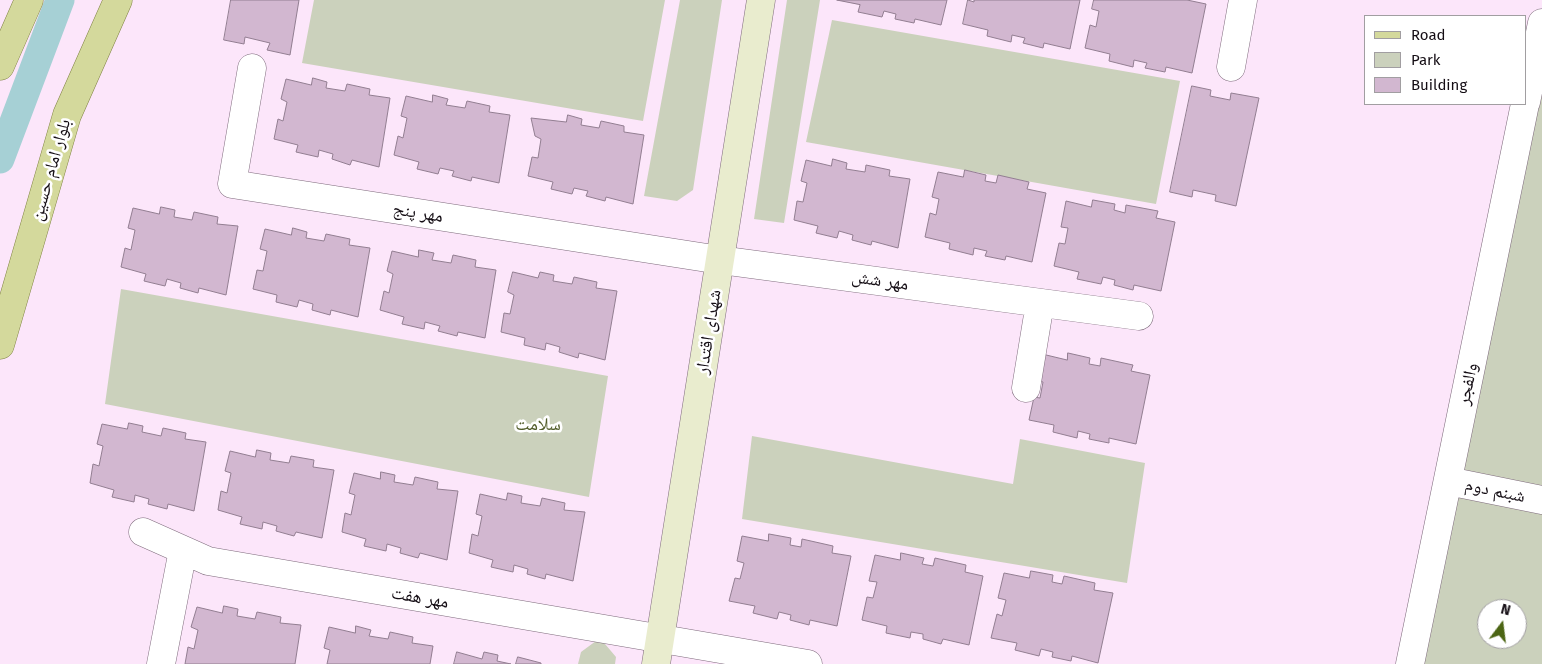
<!DOCTYPE html>
<html>
<head>
<meta charset="utf-8">
<style>
	body { margin:0 }
	#map { position:relative; width:1542px; height:664px; overflow:hidden; background:#fce6fa; font-family:"Fira Sans",sans-serif }
	canvas { display:block }
	.legend { position:absolute; left:1364px; top:15px; width:162px; height:90px; box-sizing:border-box; background:#fff; border:1px solid #a19ea1; margin:0; padding:6px 9px; list-style:none; font-size:15px; color:#140d14 }
	.legend li { display:flex; align-items:center; gap:10px; height:25px }
	.legend b { width:25px; border:1px solid #a19ea1 }
	.north { position:absolute; left:1477px; top:599px; width:50px; height:50px; box-sizing:border-box; background:#fff; border:1px solid #a19ea1; border-radius:50%; rotate:15deg; font-size:14px; font-weight:700; line-height:20px; text-align:center; color:#140d14 }
	.north::after { content:''; display:block; margin:auto; width:18px; height:22px; background:#4c6514; clip-path:polygon(50% 0,100% 100%,50% 72%,0 100%) }
</style>
</head>
<body>
<div id="map">
<canvas width="1542" height="664"></canvas>
<ul class="legend">
<li><b style="height:6px;background:#d4d99c"></b>Road</li>
<li><b style="height:14px;background:#cbd1bc"></b>Park</li>
<li><b style="height:14px;background:#d2b7d0"></b>Building</li>
</ul>
<div class="north">N</div>
</div>
<script>
const g = document.querySelector('canvas').getContext('2d');
g.lineJoin = 'round';
function fill(path, color) { g.fillStyle = color; g.fill(path, 'evenodd'); }
function strokePath(path, color, width, dash) { g.strokeStyle = color; g.lineWidth = width; g.lineCap = dash ? 'butt' : 'round'; g.setLineDash(dash || []); g.stroke(path); }
function drawText(font, color, halo, rows, align = 'center') {
  g.font = font + ' "Fira Sans","Noto Naskh Arabic",sans-serif'; g.lineWidth = 5; g.setLineDash([]); g.textBaseline = 'middle'; g.strokeStyle = halo; g.fillStyle = color; for (const [text, x, y, turn = 0] of rows) {
    g.save(); g.translate(x, y); g.rotate((+turn || 0) * Math.PI / 180); g.textAlign = isNaN(turn) ? turn : align; if (halo) g.strokeText(text, 0, 0); g.fillText(text, 0, 0); g.restore();
  }
}
fill(new Path2D(`
	M314 0H665L643 121 302 63Z
	M680 0H722L693 190 677 201 644 196Z
	M787 0H820L784 223 754 219Z
	M832 20 1180 81 1156 204 806 142Z
	M1542 26V664H1412ZM1487 609H1517V639H1487Z
	M121 289 608 376 589 497 105 404Z
	M752 436 1013 484 1020 439 1145 463 1127 583 742 519Z
	M600 638 616 657 615 664H578L581 652Z`), '#cbd1bc');
strokePath(new Path2D(`
	M0 159 60 0`), '#a6d0d5', 29);
const building = new Path2D(`
	M231 0H299L290 55 267 50 270 43 245 37 244 44 224 40Z
	M837 0H947L941 25 915 19 914 23 895 19 896 14 884 11 882 17 858 12 860 5Z
	M968 0 974 2V0H1080L1070 49 1044 43 1043 48 1023 43 1025 38 1012 35 1011 42 987 36 988 30 963 24Z
	M1094 0H1187L1206 4 1192 73 1166 67 1165 72 1145 68 1147 63 1134 60 1133 67 1109 61 1110 54 1085 48 1090 25 1096 27 1099 11 1092 9Z
	M313 78 327 82 326 88 345 91 347 84 370 89 369 95 390 98 379 167 352 160 350 165 332 159 333 154 319 150 318 157 296 152 298 145 274 139 278 119 283 121 287 102 281 99 286 79 311 85Z
	M1192 86 1211 90 1210 96 1230 100 1231 93 1259 98 1236 206 1215 201 1216 195 1193 190 1192 197 1170 192Z
	M433 95 448 99 446 105 465 108 467 101 490 106 489 112 510 115 499 183 472 177 471 181 452 176 454 171 440 168 438 174 417 169 419 162 394 155 398 136 403 138 407 118 401 116 406 96 432 102Z
	M568 115 582 119 581 125 599 128 601 121 624 126V132L644 135 633 204 606 197 605 201 586 196 588 191 574 188 572 194 551 189 553 182 528 176 532 157 538 158 541 139 535 136 531 118 566 122Z
	M833 159 847 163 846 169 865 172 866 165 890 170 889 176 910 179 898 248 872 241 871 245 852 240 853 235 839 231 837 238 816 233 818 226 794 220 797 201 803 202 807 183 801 181 806 160 831 166Z
	M965 170 986 175 985 181 996 183 998 175 1029 182 1027 189 1046 193 1032 262 1006 256 1005 260 985 256 987 251 974 248 973 255 949 249 950 243 925 237 930 213 936 215 939 199 932 197 938 172 963 177Z
	M1093 200 1115 204 1114 210 1125 213 1126 205 1158 211 1156 218 1175 222 1161 291 1134 285 1133 290 1114 285 1115 280 1103 277 1101 284 1077 279 1079 272 1054 266 1059 243 1065 244 1068 228 1061 227 1066 201 1091 207Z
	M161 207 175 210 174 217 192 220 194 212 218 217 217 224 238 226 226 295 199 288 198 293 180 288 181 283 167 279 165 286 144 281 146 274 121 267 125 248 131 250 135 230 128 228 133 208 159 214Z
	M293 228 307 232 306 238 324 241 326 234 350 239 349 245 370 248 358 317 331 310 330 315 312 310 313 304 299 300 297 307 276 302 277 295 253 289 257 270 263 271 267 251 260 249 265 229 291 235Z
	M419 250 434 253 432 260 451 263 453 255 476 260 475 267 496 270 485 338 458 332 457 336 438 331 440 326 425 322 424 329 402 324 404 317 380 310 384 291 389 293 393 274 387 271 392 251 418 257Z
	M513 272 538 278 540 272 554 275 553 281 572 284 574 277 597 282 596 288 617 291 605 360 579 353 578 358 559 352 560 347 546 343 545 350 524 345 525 338 501 332 504 313 510 314 514 295 508 292Z
	M1068 353 1090 358 1089 364 1100 366 1101 358 1133 365 1131 371 1150 375 1136 444 1109 438V443L1089 439 1090 434 1078 431 1077 438 1053 432 1054 425 1029 420 1034 397 1040 398 1043 382 1036 380 1042 354 1067 360Z
	M129 423 143 426 142 432 161 436 163 428 186 433 185 439 206 442 194 511 168 504 167 509 148 504 149 499 135 495 134 502 112 497 114 490 90 483 93 464 99 466 103 446 97 444 102 424 127 429Z
	M257 450 271 453 270 460 289 463 291 456 314 460 313 467 334 470 322 538 296 532 294 536 276 531 277 526 263 522 262 529 240 524 242 517 218 510 221 491 227 493 231 473 225 471 230 451 255 457Z
	M381 472 395 475 394 482 413 485 415 477 438 482 437 489 458 491 447 560 420 553 418 558 400 553 401 548 387 544 386 551 364 546 366 539 342 532 345 513 351 515 355 495 349 493 354 473 380 479Z
	M508 493 522 496 521 503 540 506 542 498 565 503 564 510 585 512 573 581 546 574 545 579 527 574 528 569 514 565 513 572 491 567 493 560 469 553 472 534 478 536 482 516 476 514 480 494 506 500Z
	M769 534 791 538 790 545 801 547 802 539 833 546 832 553 851 556 837 626 810 620 809 625 790 620 791 615 779 612 777 619 753 613 755 606 729 601 735 578 740 579 744 563 737 561 742 536 768 541Z
	M901 553 924 558 922 564 933 566 935 558 966 565 965 572 983 576 969 645 943 639 941 644 923 639V634L911 632 910 638 886 633 887 626 862 620 867 597 873 598 877 582 869 581 875 555 900 560Z
	M1031 571 1053 575 1052 582 1062 584 1064 576 1095 583 1094 590 1113 593 1098 663 1072 656 1071 661 1052 657 1053 652 1041 649 1039 656 1015 650 1017 643 991 638 997 614 1002 616 1006 600 998 598 1004 573 1029 578Z
	M224 606 238 609 237 616 255 619 257 612 281 617 280 623 301 625 295 664H185L188 647 194 649 198 630 191 627 197 607 222 613Z
	M356 626 371 630 369 636 388 639 390 632 413 637 412 643 433 646 430 664H327L330 650 324 648 329 627 355 633Z
	M457 652 482 659 484 652 498 655 497 661 511 664H454Z
	M518 657 541 663V664H516Z`);
fill(building, '#d2b7d0');
strokePath(building, '#927e91', 1);
const street = new Path2D(`
	M1231 67 1243 0
	M252 68 232 184 720 260 1139 316
	M1526 102 1542 23
	M1026 388 1040 303
	M1448 481 1542 500
	M143 532 208 561 808 664
	M161 664 183 550
	M1410 664 1525 104`);
const secondary = new Path2D(`
	M656 664 761 0`);
const primary = new Path2D(`
	M0 66 29 0
	M0 345 67 115 118 0`);
strokePath(street, '#7e6b7c', 29);
strokePath(secondary, '#7e6b7c', 29);
strokePath(primary, '#7e8142', 29);
strokePath(street, '#fff', 28);
strokePath(secondary, '#e9ecce', 28);
strokePath(primary, '#d4d99c', 28);
drawText('18px', '#140d14', '#fff', [
	["بلوار امام حسین",51,170,-74],
	["مهر پنج",418,213,9],
	["مهر شش",880,281,8],
	["شهدای اقتدار",709,332,-81],
	["والفجر",1468,384,-78],
	["شبنم دوم",1495,491,12],
	["مهر هفت",420,598,10]
]);
drawText('18px', '#515c2a', '#fff', [
	["سلامت",538,425]
]);
</script>
</body>
</html>
